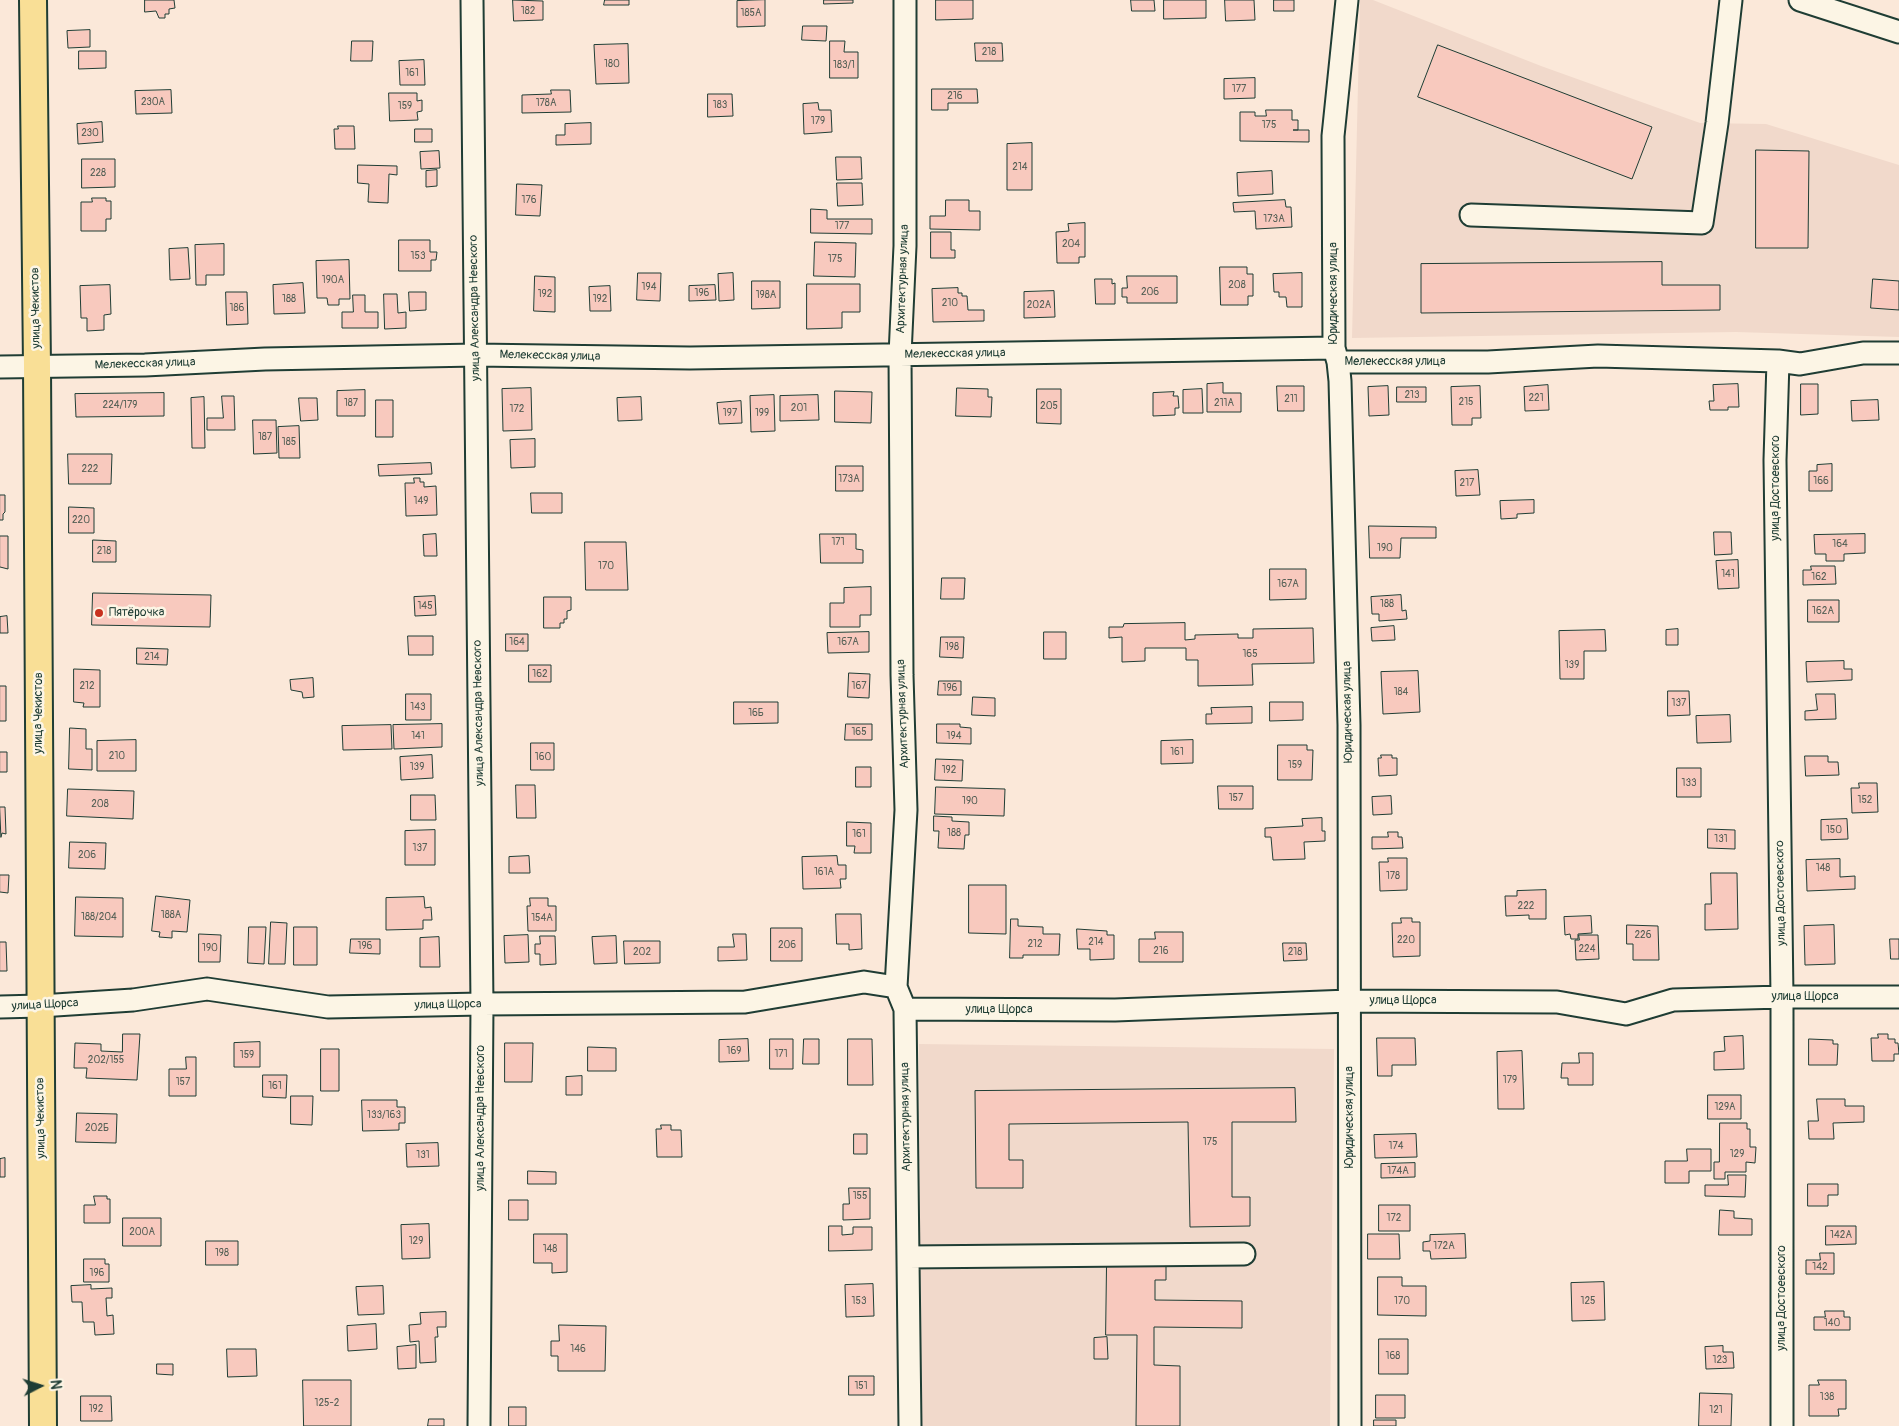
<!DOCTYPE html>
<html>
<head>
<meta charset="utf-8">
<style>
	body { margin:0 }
	#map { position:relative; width:1899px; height:1426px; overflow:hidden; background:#fbe8d9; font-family:Pangolin,sans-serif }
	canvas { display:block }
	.north { position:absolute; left:15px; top:1361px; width:50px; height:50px; -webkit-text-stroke:4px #fcf5e5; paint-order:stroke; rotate:85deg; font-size:14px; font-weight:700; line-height:20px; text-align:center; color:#1f3d34 }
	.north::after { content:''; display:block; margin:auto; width:18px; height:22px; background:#1f3d34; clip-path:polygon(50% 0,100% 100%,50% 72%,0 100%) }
</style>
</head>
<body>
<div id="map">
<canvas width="1899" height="1426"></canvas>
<div class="north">N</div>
</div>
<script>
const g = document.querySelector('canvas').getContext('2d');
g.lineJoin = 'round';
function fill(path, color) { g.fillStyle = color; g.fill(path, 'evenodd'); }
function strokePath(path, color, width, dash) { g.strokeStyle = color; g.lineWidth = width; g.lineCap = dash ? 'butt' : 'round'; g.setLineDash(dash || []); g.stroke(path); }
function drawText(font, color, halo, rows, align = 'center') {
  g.font = font + ' Pangolin,sans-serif'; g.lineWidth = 5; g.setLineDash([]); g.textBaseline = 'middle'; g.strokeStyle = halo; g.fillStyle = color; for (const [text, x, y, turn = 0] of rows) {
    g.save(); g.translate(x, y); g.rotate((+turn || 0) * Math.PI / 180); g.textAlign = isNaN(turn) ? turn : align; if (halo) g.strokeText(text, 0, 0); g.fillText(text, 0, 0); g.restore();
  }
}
fill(new Path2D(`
	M1360 0H1373L1541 66 1700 123 1766 124 1899 165V337L1736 332 1352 338Z
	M919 1044 1334 1049 1330 1426H920Z`), '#f1d9cb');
const building = new Path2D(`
	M145 0H174L175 8 169 9V14H165V18H159L156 11 145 12Z
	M513 0 543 1V20L514 21Z
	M605 0H629V5H604Z
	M765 0V26L737 27V1Z
	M824 0H853V3L824 4Z
	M936 0H973V19L936 20Z
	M1131 0H1154L1155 11H1132Z
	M1164 0H1206V18L1164 19Z
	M1225 0H1254L1255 20 1226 21Z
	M1274 0H1294V11H1274Z
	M803 26H827L826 41 802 40Z
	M90 30V47L68 48 67 31Z
	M352 41H373L372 61H351Z
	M830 41H845L844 52H858V78H830Z
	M975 43H1002L1003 61H976Z
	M628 44 629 83 596 84 594 45Z
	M1438 45 1652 127 1632 179 1418 97Z
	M79 51H106V68L79 69Z
	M424 60 425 85H400L399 61Z
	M1255 78V98L1224 99V79Z
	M932 89H977L978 103H948V110H932Z
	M171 90 172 113 136 114 135 91Z
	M551 90H570L571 112 522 113V95L551 94Z
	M389 93H417V101L422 100V111L417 112 418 120 390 121Z
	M708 94H732L733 116 708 117Z
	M818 103 819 110H831L832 132 804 134 803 104Z
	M1266 110H1292V120H1298V130H1293H1309V142L1240 141V112H1255V116H1266Z
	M102 122 103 142 78 144 77 124Z
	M591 123V144L556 145V135H565V124Z
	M338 126H354L355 149H335L334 129H338Z
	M415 129H432V142H415Z
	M1032 143V190H1007V144Z
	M1756 150 1809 151 1808 248H1756Z
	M439 151 440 168 421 169 420 152Z
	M836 157H861L862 179 837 180Z
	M82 159H115V187L82 188Z
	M358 165 397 166V175L389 174 388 203 368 202 369 184 358 183Z
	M437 170V186L426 187V171Z
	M1272 171 1273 194 1238 196 1237 173Z
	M837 183H862L863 205 838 206Z
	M517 184 542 185 540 216 516 215Z
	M92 198H106V201H111V219H106V231H81V202H92Z
	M946 200H969V211H980V230L930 229V216H945Z
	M1285 200 1286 207H1291L1292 227 1256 229 1255 211 1234 212 1233 203Z
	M811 209 827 210V219H872V234L811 233Z
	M1085 223V257H1079V263H1057L1056 232 1069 231 1068 224Z
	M931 232H951V250H955V258H931Z
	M399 240H430V252H437L436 260H431V271H399Z
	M815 242 856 243 855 277 814 276Z
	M224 244V275H206V285H196L195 245Z
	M188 248 190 279 170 280 169 249Z
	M349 260 350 299H339V305H328L327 298H317L316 261Z
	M1662 262V285H1720V310L1421 313V264Z
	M1220 267H1247V274H1253V296H1248V305H1221Z
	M638 273H661L660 301 637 300Z
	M733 273 734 300 719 301 718 274Z
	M1302 273V307H1287L1286 297H1279V292H1274L1273 274Z
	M535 276 555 277V312L534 311Z
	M1127 276H1177V303H1127V297H1122V288H1127Z
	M1095 279H1112V284L1115 283V304H1096Z
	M1873 279 1899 281V310L1871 308Z
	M752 281H780V308L752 309Z
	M303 283 305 313 274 314 273 285Z
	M807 284H860V312H842V328L807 329Z
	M110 285 111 314 104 315V330L87 331V318H81L80 286Z
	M715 285 716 300 689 301V286Z
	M610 286 611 311H590L589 287Z
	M958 288V293H962V296H967L968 310H984V321L933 322 932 289Z
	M1054 291 1055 317 1024 318V292Z
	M226 292H247L248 324 227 325Z
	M409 292H426V310L410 311Z
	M384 294H397L398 313 406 312V328L385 329Z
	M353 295H365V312H378V328H342V312H353Z
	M1223 383V393H1241V412H1207V384Z
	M1738 384 1739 407H1728V410H1710L1709 401H1714L1713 385Z
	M1801 384H1818V414L1801 415Z
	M1548 385 1549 410 1525 411 1524 387Z
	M1277 386H1304V411H1278Z
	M1388 386 1389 415 1369 416 1368 387Z
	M1480 386 1481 418H1472V425H1452L1451 387Z
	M1397 387H1426V402H1397Z
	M531 388 532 430 503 431 502 389Z
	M957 388 988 389V397H992L991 417 956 416Z
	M1037 389H1061V424L1037 423Z
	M1202 389 1203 413H1183V390Z
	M365 390V416H337V391Z
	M835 391 872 392 871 423 835 422Z
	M1174 392 1173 396H1178L1179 408H1175V415L1153 416V393Z
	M164 393V416L76 417 75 394Z
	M774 395 775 431 751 432 750 396Z
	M818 395 819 420 780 421V396Z
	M222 396H234L235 430H207V418H223Z
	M204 397 205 448H192L191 398Z
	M641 397 642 420 618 421 617 398Z
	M299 398H317L318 420 301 421Z
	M376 400H393V437H376Z
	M1878 400 1879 420 1852 421 1851 401Z
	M741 401 742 423 719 424 717 403Z
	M253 420H276L277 453 254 454Z
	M299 426 300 458H279L278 427Z
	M535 439V467L511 468 510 440Z
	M68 454H112L111 484H69Z
	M431 463 432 474 379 476 378 465Z
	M1832 464V491H1809V471H1817V465Z
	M836 466H863V491H836Z
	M1478 470 1480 495 1456 496 1455 471Z
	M414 478H420V482H424V487L436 486 437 515 406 516 405 483H414Z
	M531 493H562V513H532Z
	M0 495H5V512L3 514V520H0Z
	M1534 500V513L1517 514V518L1501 519 1500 501Z
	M69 507 94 508V533H69Z
	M1369 526 1436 527V538H1401L1400 558H1370Z
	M1714 532H1731L1732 554 1715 555Z
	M436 534 437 556H424L423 535Z
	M820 534H856V549L863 550V563H821Z
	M1865 534V553L1844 554V561H1826V554H1815L1814 535Z
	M0 536H8V569L0 567Z
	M93 540 116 541V562H93Z
	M585 542H626L628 590H586Z
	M1738 560 1739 588 1718 589 1716 561Z
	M1811 566H1835L1836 584 1803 585V570H1811Z
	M1270 569H1306V599L1270 600Z
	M942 578H965L964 599H941Z
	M871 587V615H860V627H830V603H844V588Z
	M93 593 211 595 210 627 92 625Z
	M1401 595 1402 611 1406 610 1407 619 1379 621V614H1372L1371 597Z
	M435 596 436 615 415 616 414 597Z
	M544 597H571V610L567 611V619H564V623H560V628H544Z
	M1808 600H1839V622H1808Z
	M7 616 8 633H0V617Z
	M1185 623V640L1195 639V635L1238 634V638H1253V629L1313 628 1314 663 1252 664 1253 685 1198 686V660H1186V648H1145V661L1122 662V637L1109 638V627H1123L1124 624Z
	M1394 626 1395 640 1372 641 1371 628Z
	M1678 629V645H1666V630Z
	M1605 630 1606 651H1584V679H1560L1559 631Z
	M869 632V652L828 653 827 633Z
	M1044 632H1066V659H1044Z
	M506 634H528V651H506Z
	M408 636H433V655H409Z
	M941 637H964L963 658 940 657Z
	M137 648 168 649 167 665 137 664Z
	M1844 661V669H1852V680L1807 682 1806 662Z
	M529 665H551V682H529Z
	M74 669 100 670V707H83L84 703 74 702Z
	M1418 671 1420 712 1383 714 1381 672Z
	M849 673 870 674 869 698 848 697Z
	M313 678 314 697 303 698 302 692 291 690 290 680Z
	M939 681H961V695H938Z
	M0 686H6V721H0Z
	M1668 691H1689L1690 715 1668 716Z
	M406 694H431V720H406Z
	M1816 694H1835L1836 719 1805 720V711L1817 710Z
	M973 697 995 698V716L972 715Z
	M734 702H778V723L734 724Z
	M1270 702H1303V720L1270 721Z
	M1252 707V723L1206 724V714H1212L1211 708Z
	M1730 715 1731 742 1697 743 1696 716Z
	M442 724V747L394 749 393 725Z
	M846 724H872V740H845Z
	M937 724H960V727L971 728V744L937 743Z
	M391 725 392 749 343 750 342 726Z
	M70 728 86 729V749H92V770L69 769Z
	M136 740V771H97V741Z
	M1193 740V763L1161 764V741Z
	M531 743H554V770H531Z
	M1278 745H1307V750H1313L1312 780H1278Z
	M0 752H7V772H0Z
	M432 755 433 778 401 780 400 757Z
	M1381 755H1392V758H1397V775L1379 776 1378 758H1381Z
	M1805 756H1828V762H1838L1839 775 1806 776Z
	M936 759 963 760 962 781 935 780Z
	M856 767H871V787H856Z
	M1677 768H1701V797H1677Z
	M1859 783H1877L1878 812 1852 813 1851 788H1859Z
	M516 785H535L536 818H517Z
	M1218 786H1253V809H1219Z
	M936 787 1005 789 1004 816 935 814Z
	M68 789 134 791 133 819 67 816Z
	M411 795H435L436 820H411Z
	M1391 796 1392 814 1373 815 1372 797Z
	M0 807H5L6 834 2 833 1 837Z
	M934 816 952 817V821L969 822V835H965L964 849 938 848 939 831H934Z
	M1322 818V831H1325V841L1304 842 1305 859 1273 860 1271 837H1265V828L1303 826 1302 819Z
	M1847 819 1848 839 1821 840V820Z
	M847 822 871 823V853H854L855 846H847Z
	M1708 829 1735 830V849L1708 848Z
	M435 830V865H405V831Z
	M1388 832H1398V837H1402L1403 848 1372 849V837H1388Z
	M70 842 106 843 105 869 69 868Z
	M529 856 530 873H509V857Z
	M837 856 838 865H846V879H840L841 888 803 889 802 857Z
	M1388 858H1407V890L1380 891 1379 862H1388Z
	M1840 859V877L1855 876V889L1807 891 1806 860Z
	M1711 873H1737L1738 929 1705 930V904H1711Z
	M0 875H9L8 893 0 892Z
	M969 885H1006V934L969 933Z
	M1546 890V919H1529V915L1506 916 1505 896H1517V891Z
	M156 896 190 900 187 932 172 931V938L159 937 160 932 152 931Z
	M76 897 123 898V937L75 936Z
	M424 897 425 908 431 907 432 920H423V929L386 930V898Z
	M530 898H548V906H556V931H528L527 906H530Z
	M836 914H861L862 949 849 950V944H837Z
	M1591 916 1592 933 1578 934V939H1571L1570 934 1565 935 1564 917Z
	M1401 918H1412V922H1420V956L1393 957 1392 923H1401Z
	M1011 919H1018V926L1043 927V934H1060L1059 955H1023V958H1010Z
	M271 922 287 923 285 964H269Z
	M1627 925 1658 926 1659 960H1633V944H1627Z
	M1834 925 1835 964 1805 965 1804 926Z
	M249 927H266L264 964 248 963Z
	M294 927H317V965H294Z
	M771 928H802V961H771Z
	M1077 929 1107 931V935H1114V959L1090 960V949H1078Z
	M1155 932H1183V962H1139V939H1155Z
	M199 934 221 935 220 962H199Z
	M733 934H746L747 960 718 961V947H734Z
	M528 935 529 962 505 963 504 936Z
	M1579 935H1598L1599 959 1576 960 1575 940H1579Z
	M540 936H555L556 964 540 965V954H535V944H540Z
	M616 936 617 963 594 964 592 937Z
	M439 937 440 967H420V938Z
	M351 939H380V954L350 953Z
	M1890 939H1899V959H1891Z
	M624 941H660V963L625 964Z
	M0 942H6L7 971H0Z
	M1283 943H1306L1307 960 1284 961Z
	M123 1034H140L137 1080 86 1078 87 1068H74L75 1043 101 1044V1051L122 1052Z
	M1878 1034H1888V1039H1895V1043H1898L1899 1054H1894V1061H1872L1871 1038H1878Z
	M1743 1036 1744 1069 1714 1070V1052L1725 1051 1724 1037Z
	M1377 1038H1415L1416 1065H1392V1076H1378Z
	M748 1039 749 1061 719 1062V1040Z
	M770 1039H793V1069H770Z
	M804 1039H819V1064H803Z
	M848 1039H872L873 1085H848Z
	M1809 1039 1833 1040V1044H1838L1837 1065H1809Z
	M260 1042V1067H234V1043Z
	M505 1043H533L532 1082H505Z
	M588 1047 616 1048V1071H588Z
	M321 1049H339V1091H321Z
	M1522 1051 1524 1109H1498L1497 1052Z
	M1579 1053H1593V1085H1568V1078H1561L1562 1063H1579Z
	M186 1057H196V1096H169V1069H186Z
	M263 1075H287L286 1098 263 1097Z
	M582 1076V1095H566V1077Z
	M1295 1088 1296 1122H1232V1197H1250V1226L1190 1227 1188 1122 1009 1124V1160H1023V1188H976L975 1091Z
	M1708 1095H1741V1119H1708Z
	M291 1096H313L312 1125 291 1124Z
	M1817 1099H1845V1106H1864V1122L1833 1123 1834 1139H1809L1808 1121H1818Z
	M362 1100H397V1107H405V1123H399V1130L363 1131Z
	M77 1113 117 1114 116 1143 76 1142Z
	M1720 1123H1747V1129H1750V1147H1756L1755 1163 1746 1162V1172H1725V1179H1714V1162H1719Z
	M661 1125H671V1130H681L682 1157H657L656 1129H661Z
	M854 1134H867V1154H854Z
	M1416 1134 1417 1157 1375 1158 1374 1135Z
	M438 1143 439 1166 407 1167 406 1144Z
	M1687 1149H1711V1171H1689V1183H1665V1161H1687Z
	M5 1158V1177H0V1159Z
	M1415 1163V1177L1381 1178V1164Z
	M528 1171 556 1172V1184H528Z
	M1728 1175H1746L1745 1197 1705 1196V1185H1728Z
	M1808 1184H1838V1195H1828V1206H1808Z
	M849 1188H870V1219L843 1220V1204H849Z
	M94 1196H107V1199H110V1223H84V1205H95Z
	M509 1200H528V1220H509Z
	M1379 1205H1410V1231H1379Z
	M1720 1210 1734 1211V1218L1752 1219V1235H1719Z
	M123 1218H161V1246H123Z
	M429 1224 430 1258 402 1259 401 1225Z
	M829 1226H842V1235L853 1234V1227H872V1250L829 1251Z
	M1826 1226H1856V1244L1826 1245Z
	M534 1234H567V1272L552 1273V1263H534Z
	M1368 1234H1399L1400 1259H1368Z
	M1465 1234 1466 1258 1431 1259 1430 1251H1423V1242L1430 1241V1235Z
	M206 1241H238V1265H206Z
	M1820 1253H1834V1274H1806V1260H1820Z
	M84 1259H105V1264H109V1282H84Z
	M1107 1260 1166 1261V1280H1155V1300L1242 1301V1328L1154 1327V1365L1180 1366V1426H1136L1137 1335H1106Z
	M1378 1277H1402V1286H1426V1316L1378 1315Z
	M1604 1282 1605 1320 1572 1321 1571 1283Z
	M873 1284 874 1316 846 1317 845 1285Z
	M91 1285V1289L112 1288V1298H106L107 1316 113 1315 114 1334 95 1335 94 1322H83L82 1302H72L71 1286Z
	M383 1286 384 1314 358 1315 356 1287Z
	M1825 1311H1844V1317H1850V1330H1814V1317H1825Z
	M446 1312V1327H437L438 1337H435L436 1362 420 1363 419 1341 410 1342 409 1325 421 1324 420 1313Z
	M376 1324 377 1349 348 1351 347 1326Z
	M559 1325 606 1326 605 1371H558V1356H551V1341H559Z
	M1107 1337 1108 1359H1094V1338Z
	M1379 1339H1408V1374H1379Z
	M416 1345V1368L398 1369 397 1347Z
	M1723 1346V1352H1733L1734 1368 1706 1369 1705 1347Z
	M227 1349H256L257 1376 228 1377Z
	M157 1364H173V1375L157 1374Z
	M849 1376H874V1395H849Z
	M303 1380H351V1426H304Z
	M1818 1380H1846V1409H1838L1839 1416H1809V1385H1819Z
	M1700 1393 1732 1394 1731 1426H1699Z
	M1376 1395H1405V1418H1376Z
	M81 1396H111L112 1421H81Z
	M509 1407H526V1426H509Z
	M429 1419H444V1426H428Z
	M1374 1420H1396V1426H1374Z`);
fill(building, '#f8c9be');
strokePath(building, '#1f3d34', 1);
const minor = new Path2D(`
	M472 0 482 1004 479 1426
	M905 0V246L900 355 902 675 906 810 896 987 905 1009 910 1426
	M1347 0 1333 136 1334 348 1338 362 1340 381 1349 725 1350 1426
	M1800 0 1899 32
	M1471 215 1702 223 1717 123 1731 0
	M1778 361 1775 460 1782 997V1426
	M0 367 145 365 265 359 476 355 690 358 1334 348 1338 362H1488L1598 356 1778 361 1800 364 1863 353H1899
	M0 1007 40 1006 133 1000 207 989 328 1007 482 1004 745 1002 864 982 896 987
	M905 1009 1115 1010 1349 1001 1557 1002 1626 1014 1673 1000 1782 997H1899
	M908 1257 1244 1254`);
const major = new Path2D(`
	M33 0 37 366 43 1426`);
strokePath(minor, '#1f3d34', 25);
strokePath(major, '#1f3d34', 30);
strokePath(minor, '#fcf5e5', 21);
strokePath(major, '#f9df96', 26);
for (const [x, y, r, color] of [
	[99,613,5,"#c8321e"]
]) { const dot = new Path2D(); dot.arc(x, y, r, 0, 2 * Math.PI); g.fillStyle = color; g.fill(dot); strokePath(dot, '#fcf5e5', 2); }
drawText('10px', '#556056', null, [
	["182",528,11],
	["185А",751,13],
	["218",989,52],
	["180",612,64],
	["183/1",844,65],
	["161",412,73],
	["177",1239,89],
	["216",955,96],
	["230А",153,102],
	["178А",546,103],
	["183",720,105],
	["159",405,106],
	["179",818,121],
	["175",1269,125],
	["230",90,133],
	["214",1020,167],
	["228",98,173],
	["176",529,200],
	["173А",1274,219],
	["177",842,226],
	["204",1071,244],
	["153",418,256],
	["175",835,259],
	["190А",333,280],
	["208",1237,285],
	["194",649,287],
	["206",1150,292],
	["196",702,293],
	["192",545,294],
	["198А",766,295],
	["188",289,299],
	["192",600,299],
	["210",950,303],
	["202А",1039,305],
	["186",237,308],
	["213",1412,395],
	["221",1536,398],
	["211",1291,399],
	["215",1466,402],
	["187",351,403],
	["211А",1224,403],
	["224/179",120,405],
	["205",1049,406],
	["201",799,408],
	["172",517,409],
	["197",730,413],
	["199",762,413],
	["187",265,437],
	["185",289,442],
	["222",90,469],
	["173А",849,479],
	["166",1821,481],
	["217",1467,483],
	["149",421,501],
	["220",81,520],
	["171",838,542],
	["164",1840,544],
	["190",1385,548],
	["218",104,551],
	["170",606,566],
	["141",1728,574],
	["162",1819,577],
	["167А",1288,584],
	["188",1387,604],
	["145",425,606],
	["162А",1823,611],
	["164",517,642],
	["167А",848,642],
	["198",952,647],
	["165",1250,654],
	["214",152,657],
	["139",1572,665],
	["162",540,674],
	["212",87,686],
	["167",859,686],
	["196",950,688],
	["184",1401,692],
	["137",1679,703],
	["143",418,707],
	["16Б",756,713],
	["165",859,732],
	["141",418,736],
	["194",954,736],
	["161",1177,752],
	["210",117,756],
	["160",543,757],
	["159",1295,765],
	["139",417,767],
	["192",949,770],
	["133",1689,783],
	["157",1236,798],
	["152",1865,800],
	["190",970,801],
	["208",100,804],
	["150",1834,830],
	["188",954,833],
	["161",859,834],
	["131",1721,839],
	["137",420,848],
	["206",87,855],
	["148",1823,868],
	["161А",824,872],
	["178",1393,876],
	["222",1526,906],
	["188А",171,915],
	["188/204",99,917],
	["154А",542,918],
	["226",1643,935],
	["220",1406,940],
	["214",1096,942],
	["212",1035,944],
	["206",787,945],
	["196",365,946],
	["190",210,948],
	["224",1587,949],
	["216",1161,951],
	["202",642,952],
	["218",1295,952],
	["169",734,1051],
	["171",781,1054],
	["159",247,1055],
	["202/155",106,1060],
	["179",1510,1080],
	["157",183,1082],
	["161",275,1086],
	["129А",1725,1107],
	["133/163",384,1115],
	["202Б",97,1128],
	["175",1210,1142],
	["174",1396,1146],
	["129",1737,1154],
	["131",423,1155],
	["174А",1398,1171],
	["155",860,1196],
	["172",1394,1218],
	["200А",142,1232],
	["142А",1841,1235],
	["129",416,1241],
	["172А",1444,1246],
	["148",550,1249],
	["198",222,1253],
	["142",1820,1267],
	["196",97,1273],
	["153",859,1301],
	["170",1402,1301],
	["125",1588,1301],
	["140",1832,1323],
	["146",578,1349],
	["168",1393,1356],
	["123",1720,1360],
	["151",861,1386],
	["138",1827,1397],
	["125-2",327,1403],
	["192",96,1409],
	["121",1716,1410]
]);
drawText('12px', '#1f3d34', '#fcf5e5', [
	["Архитектурная улица",903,279,-88],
	["Юридическая улица",1334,293,-90],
	["улица Чекистов",36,308,-91],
	["улица Александра Невского",475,308,-91],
	["Мелекесская улица",955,354,-1],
	["Мелекесская улица",550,356,1],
	["Мелекесская улица",1395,362],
	["Мелекесская улица",145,364,-2],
	["улица Достоевского",1776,488,-90],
	["Юридическая улица",1348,712,-91],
	["улица Чекистов",39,713,-90],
	["улица Александра Невского",479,713,-91],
	["Архитектурная улица",903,714,-92],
	["улица Достоевского",1781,893,-91],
	["улица Щорса",1805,997],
	["улица Щорса",1403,1001],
	["улица Щорса",45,1005,-3],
	["улица Щорса",448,1005,-1],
	["улица Щорса",999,1010],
	["Архитектурная улица",906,1117,-91],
	["Юридическая улица",1350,1117,-90],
	["улица Чекистов",41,1118,-91],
	["улица Александра Невского",481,1118,-90],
	["улица Достоевского",1782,1298,-90]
]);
drawText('12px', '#1f3d34', '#fcf5e5', [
	["Пятёрочка",109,613]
], 'left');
</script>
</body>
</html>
